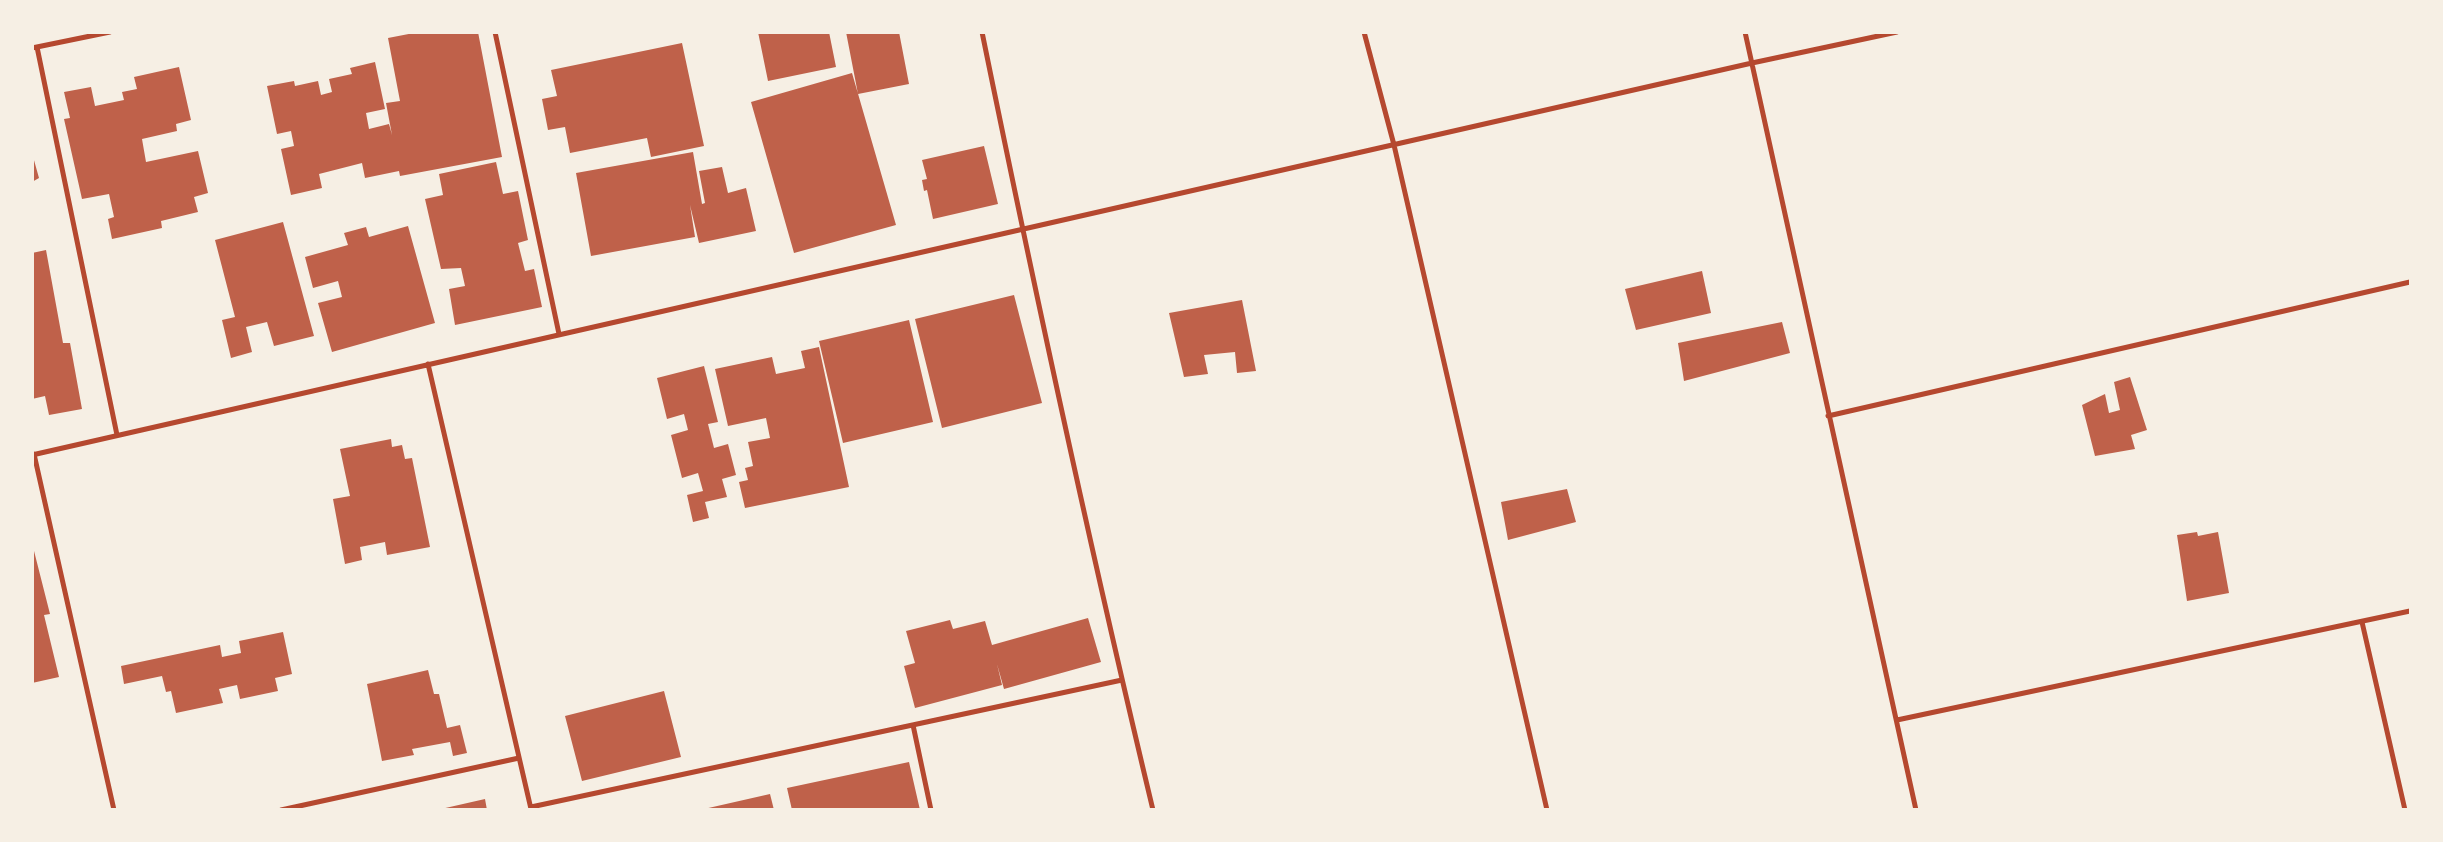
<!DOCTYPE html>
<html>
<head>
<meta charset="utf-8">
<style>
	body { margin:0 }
	#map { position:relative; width:2443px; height:842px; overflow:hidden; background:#f6efe4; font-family:Arial,sans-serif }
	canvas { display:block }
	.frame { position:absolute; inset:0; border:34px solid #f6efe4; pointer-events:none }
</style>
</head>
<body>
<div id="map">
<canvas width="2443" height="842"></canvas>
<div class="frame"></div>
</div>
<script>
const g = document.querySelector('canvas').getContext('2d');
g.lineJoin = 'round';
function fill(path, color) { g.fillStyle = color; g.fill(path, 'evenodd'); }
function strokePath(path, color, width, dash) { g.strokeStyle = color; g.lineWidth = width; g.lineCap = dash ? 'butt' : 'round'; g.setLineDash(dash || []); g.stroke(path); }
fill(new Path2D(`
	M419 32H478L502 157 400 176 399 171 365 178 362 163 319 174 322 188 291 195 281 149 294 146 291 131 277 134 267 86 294 81 295 86 318 81 321 95 332 92 329 79 352 74 350 68 375 62 385 109 366 113 369 129 389 124 392 135 386 103 400 101 388 38Z
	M758 32H829L836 67 768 81Z
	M846 32H899L909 84 858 94Z
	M682 43 704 146 651 157 647 138 570 153 565 127 548 130 542 99 557 96 551 70Z
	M179 67 191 120 176 124 177 131 142 139 146 162 198 151 208 193 194 197 198 212 161 221 162 228 112 239 108 219 114 217 109 194 82 199 64 119 70 118 64 92 91 87 95 106 124 100 122 92 137 89 134 77Z
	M852 73 896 225 794 253 751 102Z
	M984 146 998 204 933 219 927 190 924 191 922 180 927 179 922 160Z
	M693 152 702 204 705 203 699 171 722 167 728 193 746 188 756 231 699 243 690 205 695 237 591 256 576 173Z
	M32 153 39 178 32 182Z
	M496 162 503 194 518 191 528 240 518 243 525 271 534 269 542 307 455 325 449 289 465 286 461 268 441 269 425 199 443 195 439 174Z
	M283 222 314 336 274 346 267 322 246 327 252 352 231 358 222 320 235 317 215 240Z
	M408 226 435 323 332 352 318 303 342 297 338 281 313 288 305 257 348 245 344 233 366 227 369 237Z
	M46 250 63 343H70L82 409 49 415 45 396 32 399V253Z
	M1702 271 1711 313 1636 330 1625 289Z
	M1014 295 1042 403 942 428 915 319Z
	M1242 300 1256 371 1237 373 1235 352 1204 355 1208 374 1184 377 1169 313Z
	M909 320 933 422 843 443 819 341Z
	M1782 322 1790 353 1684 381 1678 343Z
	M819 347 849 487 745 508 739 482 748 480 745 468 753 466 748 442 770 438 766 418 728 426 715 369 772 357 776 374 805 368 801 351Z
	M704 366 718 422 708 424 714 448 728 444 736 475 722 479 727 497 705 502 709 518 693 522 687 495 703 491 698 473 682 478 671 435 688 430 684 414 667 419 657 378Z
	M2130 377 2147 430 2131 435 2135 449 2095 456 2082 405 2105 394 2109 413 2120 410 2114 382Z
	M391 439 392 447 402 445 405 459 412 458 430 547 387 555 385 542 360 547 362 560 345 564 333 499 350 496 340 449Z
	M1567 489 1576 522 1508 540 1501 502Z
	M2197 532 2198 536 2218 532 2229 593 2187 601 2177 535Z
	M32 543 50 614 44 615 59 677 32 683Z
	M1088 618 1101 662 1004 689 997 664 1002 685 915 708 904 666 915 663 906 631 950 620 953 629 985 621 992 645Z
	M283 632 292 674 275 678 278 691 240 699 237 685 219 689 223 703 176 713 171 691 166 692 162 676 124 684 121 666 220 645 222 657 241 653 239 641Z
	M428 670 434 694H439L447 728 460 725 467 753 453 756 450 742 412 749 414 755 382 761 367 684Z
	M664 691 681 757 582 781 565 716Z
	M909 762 920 810H792L787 788Z
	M770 794 774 810H704V809Z
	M485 799 487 810H441V809Z`), '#bf614a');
strokePath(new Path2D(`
	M495 32 559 334
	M982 32C1035 292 1091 552 1153 810
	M1364 32 1394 145 1547 810
	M1745 32 1916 810
	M37 47 117 435
	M32 48 110 32
	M428 364 531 809
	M1828 416 2410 282
	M34 454 114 810
	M32 455 1752 63 1897 32
	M2362 622 2405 810
	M1897 720 2410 611
	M913 725 931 810
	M531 807 1122 680
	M281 810 519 758`), '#b5482f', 5);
</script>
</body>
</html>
